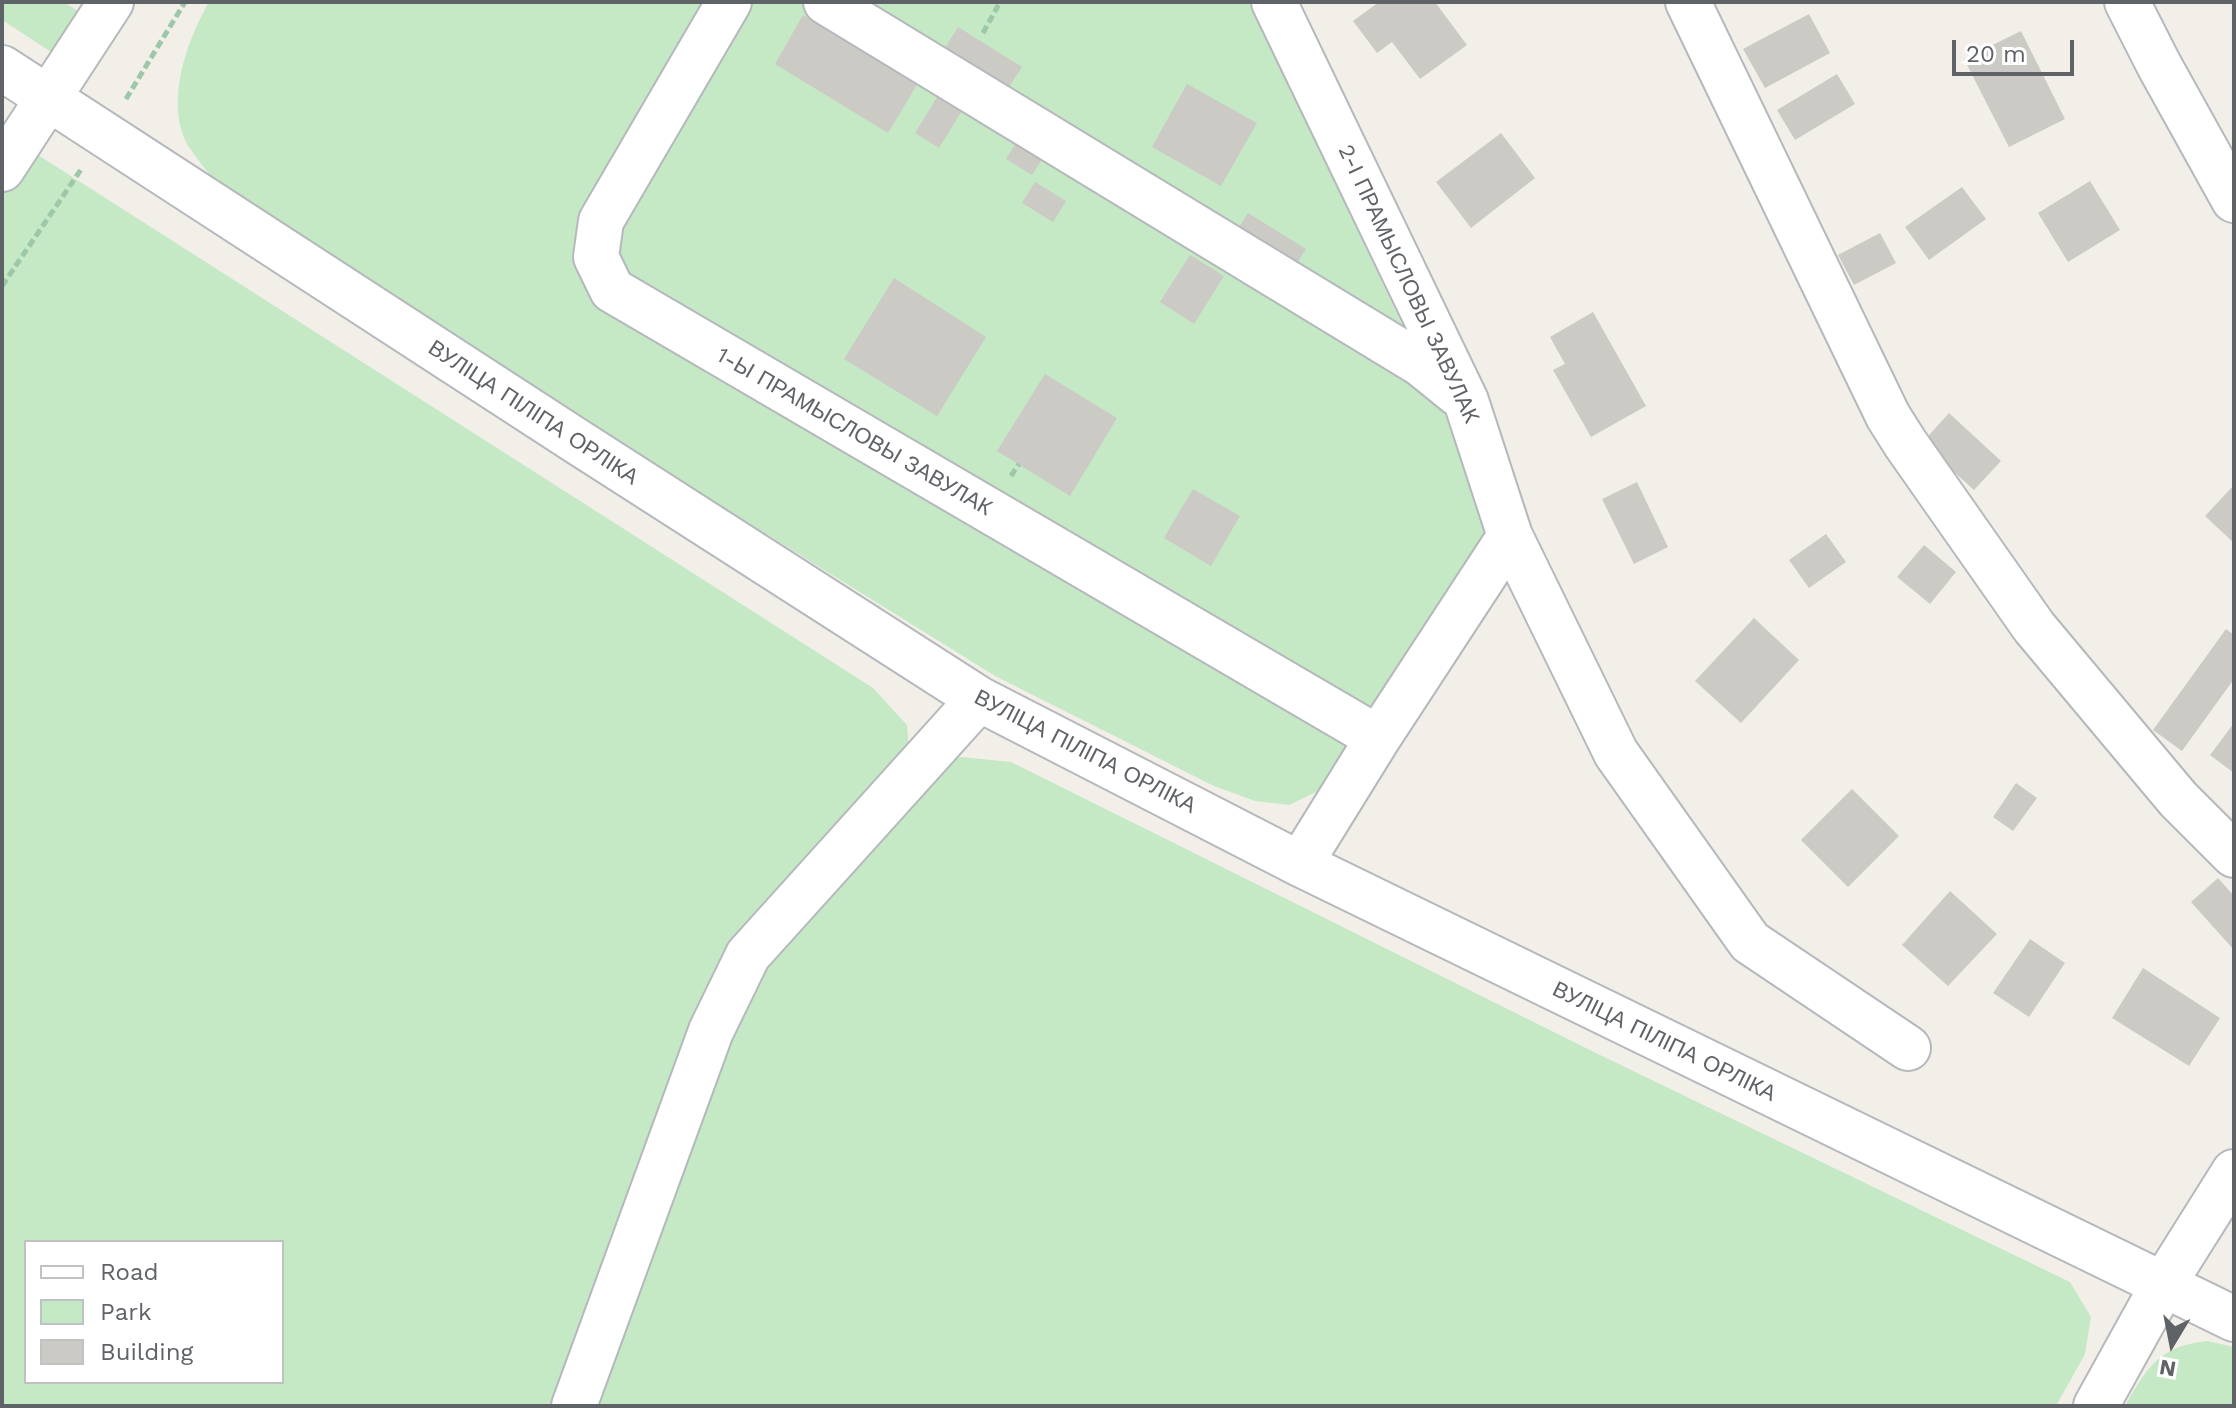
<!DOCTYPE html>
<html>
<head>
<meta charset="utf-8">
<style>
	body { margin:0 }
	#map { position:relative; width:2236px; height:1408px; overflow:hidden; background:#f1efe8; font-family:"Work Sans",sans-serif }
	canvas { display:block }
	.frame { position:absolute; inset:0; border:4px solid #5f6368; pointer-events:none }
	.legend { position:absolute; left:24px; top:1240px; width:260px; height:144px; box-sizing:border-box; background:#fff; border:2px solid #bfc1c3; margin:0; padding:10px 14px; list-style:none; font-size:24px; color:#5f6368 }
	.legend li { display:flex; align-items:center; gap:16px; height:40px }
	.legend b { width:40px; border:2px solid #bfc1c3 }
	.north { position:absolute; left:2132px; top:1304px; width:80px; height:80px; -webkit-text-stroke:6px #fff; paint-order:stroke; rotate:190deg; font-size:22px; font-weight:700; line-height:32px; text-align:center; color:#5f6368 }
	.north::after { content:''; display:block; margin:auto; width:28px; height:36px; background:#5f6368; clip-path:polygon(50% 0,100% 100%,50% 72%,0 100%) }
	.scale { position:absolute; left:1952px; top:40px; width:122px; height:36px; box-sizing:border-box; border:4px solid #5f6368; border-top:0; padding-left:10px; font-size:24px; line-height:28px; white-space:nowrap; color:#5f6368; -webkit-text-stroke:6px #fff; paint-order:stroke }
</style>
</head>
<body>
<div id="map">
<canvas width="2236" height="1408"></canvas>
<div class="frame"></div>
<ul class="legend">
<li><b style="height:10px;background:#fff"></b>Road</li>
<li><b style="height:22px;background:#c5e8c5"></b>Park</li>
<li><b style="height:22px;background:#cccac5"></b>Building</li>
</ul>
<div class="north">N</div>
<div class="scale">20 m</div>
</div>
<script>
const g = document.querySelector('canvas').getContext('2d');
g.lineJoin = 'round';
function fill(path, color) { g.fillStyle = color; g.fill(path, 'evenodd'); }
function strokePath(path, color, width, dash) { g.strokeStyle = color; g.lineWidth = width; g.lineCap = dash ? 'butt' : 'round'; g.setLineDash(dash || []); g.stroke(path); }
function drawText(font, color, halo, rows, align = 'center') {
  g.font = font + ' "Work Sans",sans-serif'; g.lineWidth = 7; g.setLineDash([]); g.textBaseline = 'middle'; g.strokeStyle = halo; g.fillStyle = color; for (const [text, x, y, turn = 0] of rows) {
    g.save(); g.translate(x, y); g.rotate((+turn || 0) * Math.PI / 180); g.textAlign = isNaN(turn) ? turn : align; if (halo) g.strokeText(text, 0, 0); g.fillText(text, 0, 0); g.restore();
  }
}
fill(new Path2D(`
	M2 2H64L97 24 71 65 2 20Z
	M209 2H1249L1486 501 1487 530 1474 558 1338 770 1316 792 1289 805 1255 801 1214 786 995 676 589 424 212 178C205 168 196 158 189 147 164 105 186 42 209 2Z
	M2 132 873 688 907 725 911 775 961 757 1011 762 1600 1055 2070 1282 2091 1317 2085 1354 2056 1406H2ZM26 1242H282V1382H26Z
	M2207 1341 2234 1347V1406H2125C2147 1367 2160 1346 2207 1341Z`), '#c5e8c5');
fill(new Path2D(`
	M1379 2H1435L1467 45 1420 79 1392 42 1377 53 1353 21Z
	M1809 14 1830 53 1765 88 1743 49Z
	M803 15 918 83 888 133 775 64Z
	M958 27 1022 67 1005 93 942 53Z
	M2021 31 2065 119 2009 147 1964 59Z
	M1837 74 1855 104 1795 140 1777 110Z
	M1187 84 1257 123 1221 186 1152 147Z
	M939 94 963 109 939 148 915 133Z
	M1501 133 1535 178 1471 228 1436 182Z
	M1016 143 1042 159 1032 175 1006 159Z
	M2090 181 2120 230 2068 262 2038 213Z
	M1035 182 1066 201 1053 222 1022 203Z
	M1962 187 1986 219 1929 260 1905 227Z
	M1248 213 1306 249 1292 271 1234 235Z
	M1880 233 1896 263 1854 285 1838 255Z
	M1190 255 1224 276 1194 324 1160 302Z
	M894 278 986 337 937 416 844 359Z
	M1593 312 1646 406 1591 437 1553 370 1565 364 1550 337Z
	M1045 374 1117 418 1070 496 997 451Z
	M1949 413 2001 461 1974 490 1922 443Z
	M1637 482 1668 547 1634 564 1602 499Z
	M2234 485V543L2205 516Z
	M1193 489 1240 516 1211 566 1164 538Z
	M1826 534 1846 562 1809 588 1789 560Z
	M1924 545 1956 572 1930 604 1897 577Z
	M1754 618 1799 660 1741 723 1695 681Z
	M2226 629 2234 635V679L2182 751 2153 730Z
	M2234 723V773L2210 755Z
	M2016 783 2037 798 2013 831 1993 817Z
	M1852 789 1899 836 1848 887 1801 840Z
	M2218 878 2234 896V950L2191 902Z
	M1950 891 1997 934 1948 986 1902 945Z
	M2030 939 2065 963 2029 1017 1993 993Z
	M2143 968 2220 1018 2189 1066 2112 1018Z`), '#cccac5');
const minor = new Path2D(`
	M729 2 601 221 596 257 612 290 1378 738
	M826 2 1421 364 1458 394
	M1274 2 1466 401 1510 536 1616 753 1750 942 1908 1048
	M1688 2 1888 416 1905 443 2034 627 2178 799 2234 855
	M2127 2 2159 65 2234 200
	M2 68 578 442 979 699 1300 864 2234 1319
	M2 169 111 2
	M1300 864 1378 738 1510 536
	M574 1406 711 1031 748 955 979 699
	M2096 1406 2163 1285 2234 1172`);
strokePath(minor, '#b5b8bc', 48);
strokePath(new Path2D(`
	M983 33 1000 2
	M126 99 185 2
	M2 286 82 168
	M1011 476 1019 464`), '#9cc7a9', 5, [8, 4]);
strokePath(minor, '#fff', 44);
drawText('22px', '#5f6368', '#fff', [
	["2-І ПРАМЫСЛОВЫ ЗАВУЛАК",1408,284,65],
	["ВУЛІЦА ПІЛІПА ОРЛІКА",533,413,33],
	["1-Ы ПРАМЫСЛОВЫ ЗАВУЛАК",854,432,30],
	["ВУЛІЦА ПІЛІПА ОРЛІКА",1085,752,27],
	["ВУЛІЦА ПІЛІПА ОРЛІКА",1664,1042,26]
]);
</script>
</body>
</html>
